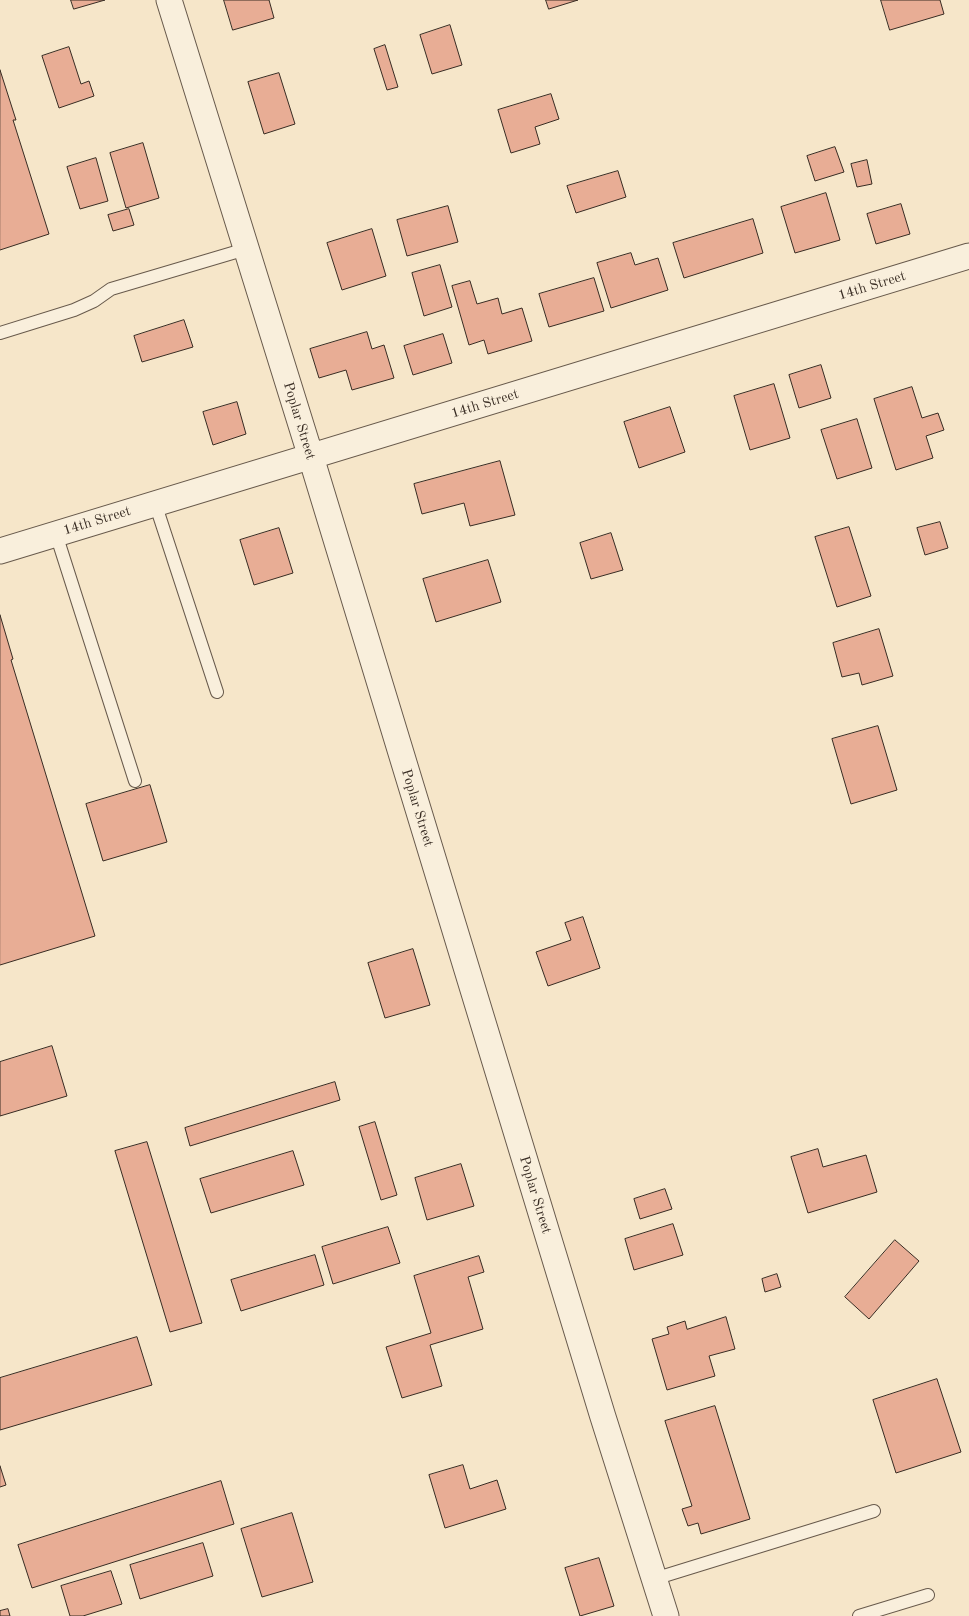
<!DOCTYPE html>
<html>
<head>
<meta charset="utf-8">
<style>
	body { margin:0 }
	canvas { display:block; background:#f6e6c9 }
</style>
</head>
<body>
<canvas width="969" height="1616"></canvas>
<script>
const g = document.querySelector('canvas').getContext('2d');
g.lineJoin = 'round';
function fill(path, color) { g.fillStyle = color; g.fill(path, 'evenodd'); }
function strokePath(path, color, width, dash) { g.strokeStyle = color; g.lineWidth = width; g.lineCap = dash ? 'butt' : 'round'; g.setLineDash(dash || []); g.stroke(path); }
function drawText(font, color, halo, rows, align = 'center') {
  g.font = font + ' "Old Standard TT",serif'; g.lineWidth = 4.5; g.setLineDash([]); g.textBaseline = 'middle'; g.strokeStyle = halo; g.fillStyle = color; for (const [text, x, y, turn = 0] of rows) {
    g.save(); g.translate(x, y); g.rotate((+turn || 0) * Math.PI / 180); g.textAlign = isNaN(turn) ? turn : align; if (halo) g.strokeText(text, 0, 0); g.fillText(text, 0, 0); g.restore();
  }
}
const building = new Path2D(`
	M71 0H105L74 9Z
	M224 0H269L274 18 233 30Z
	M546 0H578L549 9Z
	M881 0H940L944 14 890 30Z
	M450 25 462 65 432 74 420 35Z
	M385 45 398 87 387 90 374 49Z
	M69 47 81 84 89 81 94 96 59 108 42 56Z
	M0 70 16 120H13L49 234 0 250Z
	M279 73 295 124 264 134 248 82Z
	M551 94 559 119 535 127 540 144 511 153 498 110Z
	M143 143 159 198 126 208 110 153Z
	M835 147 844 172 815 181 807 156Z
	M96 158 108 201 80 209 67 167Z
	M867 160 872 184 857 187 851 164Z
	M618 171 626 197 576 213 567 186Z
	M826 193 840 240 795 253 781 207Z
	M901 204 910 234 876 244 867 214Z
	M448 206 458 242 407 256 397 220Z
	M129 209 134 225 113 231 108 215Z
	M753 219 763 253 684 278 673 243Z
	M372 229 386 276 342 290 327 243Z
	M631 253 635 265 658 258 668 290 611 308 597 263Z
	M440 265 452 307 424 316 412 273Z
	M594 278 604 311 549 327 539 294Z
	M470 281 477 304 498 298 502 314 522 308 532 341 488 354 484 340 469 345 452 286Z
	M184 320 193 347 142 362 134 336Z
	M367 332 372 349 384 345 394 378 352 390 346 370 319 378 310 349Z
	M443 334 452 363 413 375 404 346Z
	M821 365 831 398 799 408 789 375Z
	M774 384 790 438 750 450 734 396Z
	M912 387 922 418 938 413 944 430 926 436 933 458 896 470 874 399Z
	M237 402 246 434 213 445 203 412Z
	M670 407 685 452 639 468 624 422Z
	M857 419 872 468 837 479 821 430Z
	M500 461 515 515 470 526 464 503 422 514 414 484Z
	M940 522 948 548 925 555 917 528Z
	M849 527 871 596 837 607 815 537Z
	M279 528 293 573 254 585 240 540Z
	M611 533 623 570 591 579 580 543Z
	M488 560 501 602 436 622 423 579Z
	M0 615 13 659 11 660 95 936 0 965Z
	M879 629 893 676 862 685 859 673 842 677 833 643Z
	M878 726 897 790 851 804 832 739Z
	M150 785 167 842 103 861 86 804Z
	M583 917 600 968 548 986 536 952 571 940 565 923Z
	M413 949 430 1005 385 1018 368 963Z
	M52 1046 67 1096 0 1116V1062Z
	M335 1082 340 1100 190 1146 185 1128Z
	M375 1122 397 1195 381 1200 359 1127Z
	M147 1142 202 1323 170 1332 115 1151Z
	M818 1149 823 1167 866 1155 877 1192 808 1213 791 1157Z
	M293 1151 304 1185 211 1213 200 1179Z
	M461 1164 474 1206 427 1220 415 1178Z
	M665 1189 672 1209 640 1219 634 1199Z
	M673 1224 683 1255 634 1270 625 1239Z
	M388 1227 400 1263 333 1284 322 1247Z
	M895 1240 919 1261 869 1319 845 1297Z
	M315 1255 324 1285 241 1311 231 1280Z
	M479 1256 484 1272 468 1277 483 1329 430 1345 442 1386 402 1398 386 1347 431 1333 414 1276Z
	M777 1274 781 1287 765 1292 762 1279Z
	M726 1317 735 1349 709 1356 715 1376 667 1390 652 1339 669 1334 667 1327 685 1321 687 1329Z
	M137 1337 152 1385 0 1430V1378Z
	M937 1379 961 1452 896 1473 873 1400Z
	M715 1406 750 1519 701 1534 698 1523 688 1526 682 1509 692 1506 665 1421Z
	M463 1465 470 1489 497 1480 506 1509 445 1528 429 1475Z
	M0 1466 6 1485 0 1487Z
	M221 1481 234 1524 32 1588 18 1545Z
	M292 1513 313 1582 262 1597 241 1529Z
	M203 1543 213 1576 140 1599 130 1565Z
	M599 1558 614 1606 580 1616 565 1568Z
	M111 1571 122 1604 83 1616H70L61 1586Z
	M8 1609 10 1616H0V1611Z`);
fill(building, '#e8ad95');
strokePath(building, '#382c23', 1);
const lane = new Path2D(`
	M0 333 74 310 94 301 111 289 246 249
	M155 503 217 692
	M56 534 135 781
	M654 1579 874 1511
	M859 1616 928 1595`);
const street = new Path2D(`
	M169 0 311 457 603 1417 666 1616
	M0 551 969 256`);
strokePath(lane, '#685a4c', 14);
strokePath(street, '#685a4c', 27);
strokePath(lane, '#f9efdc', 12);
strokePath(street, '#f9efdc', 25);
drawText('14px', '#382c23', '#f9efdc', [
	["14th Street",872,286,-17],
	["14th Street",485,404,-17],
	["Poplar Street",299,421,73],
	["14th Street",97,521,-17],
	["Poplar Street",417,808,73],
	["Poplar Street",535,1195,73]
]);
</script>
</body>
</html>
